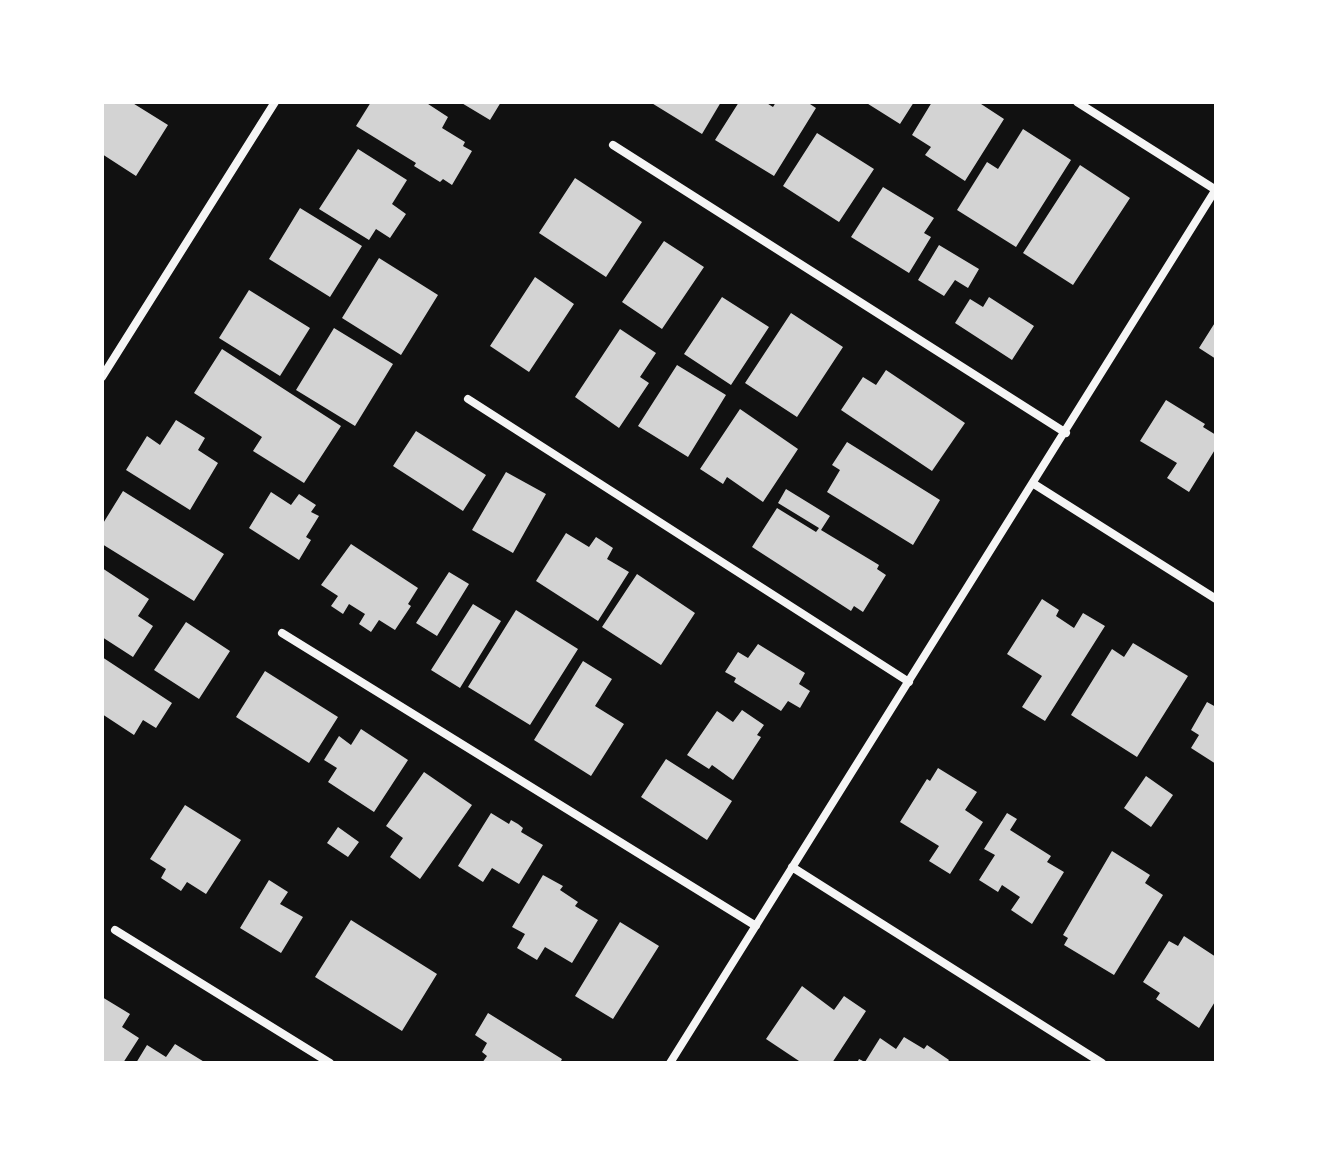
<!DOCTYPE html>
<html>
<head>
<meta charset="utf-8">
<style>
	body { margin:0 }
	#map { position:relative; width:1318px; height:1165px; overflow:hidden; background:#111; font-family:"DM Sans",sans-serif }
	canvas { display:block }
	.frame { position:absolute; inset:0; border:104px solid #fff; pointer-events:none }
</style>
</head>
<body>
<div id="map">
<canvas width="1318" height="1165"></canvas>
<div class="frame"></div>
</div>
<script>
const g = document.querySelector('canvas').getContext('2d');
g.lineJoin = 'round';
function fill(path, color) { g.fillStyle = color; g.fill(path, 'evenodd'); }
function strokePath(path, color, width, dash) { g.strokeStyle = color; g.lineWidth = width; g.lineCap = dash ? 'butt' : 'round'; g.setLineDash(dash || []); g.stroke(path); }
fill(new Path2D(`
	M102 102H131L168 125 136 176 102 154Z
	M371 102H425L448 117 442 128 465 142 463 146 472 151 452 185 443 179 440 182 414 166 416 163 356 126Z
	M460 102H501L490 120Z
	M650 102H721L702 134Z
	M739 102H765L773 107 776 102H807L816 108 774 176 715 140Z
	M865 102H914L900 124Z
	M932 102H978L1004 119 965 181 925 155 931 147 912 135Z
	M1023 129 1071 160 1016 247 957 210 987 162 998 169Z
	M817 133 874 169 839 222 783 186Z
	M358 149 407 180 392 204 406 214 390 238 376 229 369 240 319 209Z
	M1080 165 1130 198 1073 285 1023 253Z
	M575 178 642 222 606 277 539 233Z
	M883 187 934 218 924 233 931 237 909 273 851 237Z
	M300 208 362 246 330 297 269 259Z
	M664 241 704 267 662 329 622 302Z
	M939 245 979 269 968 288 955 280 944 296 918 280Z
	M379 258 438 295 401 355 342 318Z
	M535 277 574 304 529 372 490 346Z
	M249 290 310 328 280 376 219 338Z
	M722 297 769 327 731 385 684 354Z
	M989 297 1034 326 1012 360 955 323 970 299 983 307Z
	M791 313 843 347 797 417 745 383Z
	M1216 321V359L1199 348Z
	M334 328 393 364 355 426 296 390Z
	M620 329 656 353 640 377 649 383 619 428 575 397Z
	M222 349 341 426 304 483 253 451 262 437 194 393Z
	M677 365 726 395 688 457 638 426Z
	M886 370 965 423 932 471 841 410 863 377 876 385Z
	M1166 400 1205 424 1203 427 1216 435V448L1189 492 1167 478 1177 463 1140 441Z
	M740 409 798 449 763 502 727 477 723 484 700 469Z
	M176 420 205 438 198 450 218 463 190 510 126 470 147 436 160 445Z
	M416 431 486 475 463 511 393 466Z
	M847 442 940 500 913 545 827 492 840 470 832 465Z
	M506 472 546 494 513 553 472 530Z
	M786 489 830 516 821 530 879 565 877 569 886 575 863 612 854 606 851 611 752 547 777 508 816 532 819 528 778 503Z
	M123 491 224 554 194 601 102 544V525Z
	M271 492 291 505 299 494 316 505 311 512 319 516 306 537 311 540 299 560 249 528Z
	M566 533 589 547 596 537 613 548 607 559 629 572 598 621 536 581Z
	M351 544 418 588 408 604 411 606 395 630 379 620 371 632 359 624 365 614 349 604 343 614 331 606 338 596 321 585Z
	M102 568 149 599 138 616 153 626 133 657 102 637Z
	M449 572 469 584 437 636 416 623Z
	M637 574 695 613 661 665 602 627Z
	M1042 599 1059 610 1056 616 1074 628 1083 613 1105 626 1045 721 1022 707 1042 676 1007 654Z
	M473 604 501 621 460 688 431 670Z
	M516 610 578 649 530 725 468 687Z
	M186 622 230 651 199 699 154 670Z
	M1133 643 1188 676 1137 757 1071 715 1112 649 1124 657Z
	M758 644 805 673 799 684 810 691 800 708 788 701 781 711 734 682 736 678 725 672 738 652 748 658Z
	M102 657 172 703 156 728 143 720 134 735 102 714Z
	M583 661 612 679 595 706 624 724 591 776 534 740Z
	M265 671 338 717 309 763 236 717Z
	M1207 702 1216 707V764L1191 748 1199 735 1191 730Z
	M742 710 764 725 757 735 761 737 733 780 712 765 709 769 687 755 717 711 733 722Z
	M361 729 408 760 374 812 328 782 337 768 324 760 339 736 351 745Z
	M666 759 732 801 707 840 641 797Z
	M938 768 977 792 965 810 983 822 950 874 929 861 939 846 900 822 927 779 930 781Z
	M424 772 472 805 420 879 390 857 403 838 386 826Z
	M1146 776 1173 795 1151 827 1124 808Z
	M185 805 241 840 206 894 187 882 181 891 161 878 166 869 150 859Z
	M491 813 509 824 511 820 518 824 523 828 521 832 543 845 519 884 492 868 483 882 458 866Z
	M1007 813 1017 819 1010 830 1051 856 1047 862 1064 872 1032 924 1011 910 1020 897 1002 885 998 892 979 880 995 855 984 849Z
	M338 827 359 842 348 857 327 843Z
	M1112 851 1150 875 1145 883 1163 895 1114 975 1064 945 1068 938 1063 935Z
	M543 875 563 886 560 890 578 902 575 906 598 920 572 963 545 947 537 960 517 948 525 934 512 927Z
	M269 880 288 892 280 904 303 917 281 953 240 928Z
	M351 920 437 974 402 1031 315 977Z
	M620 922 659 946 613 1019 575 996Z
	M1184 936 1216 957V1000L1199 1028 1156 999 1160 993 1143 982 1169 941 1178 946Z
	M802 986 834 1010 844 996 866 1011 832 1063H802L766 1039Z
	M102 997 130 1014 122 1027 139 1038 123 1063H102Z
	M488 1013 562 1059 560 1063H482L487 1056 482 1052 487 1043 475 1035Z
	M904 1037 924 1049 927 1045 949 1060 947 1063H857L859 1059 865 1062 880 1038 896 1049Z
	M175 1044 206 1063H136L147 1045 166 1057Z`), '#d3d3d3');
strokePath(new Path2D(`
	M1077 102 1216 190
	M613 145 1066 433
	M102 377 275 102
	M468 399 909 682
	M1034 484 1216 599
	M282 633 756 926
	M792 867 1102 1063
	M115 930 330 1063
	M670 1063 1216 189`), '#f5f5f5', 8);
</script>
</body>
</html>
